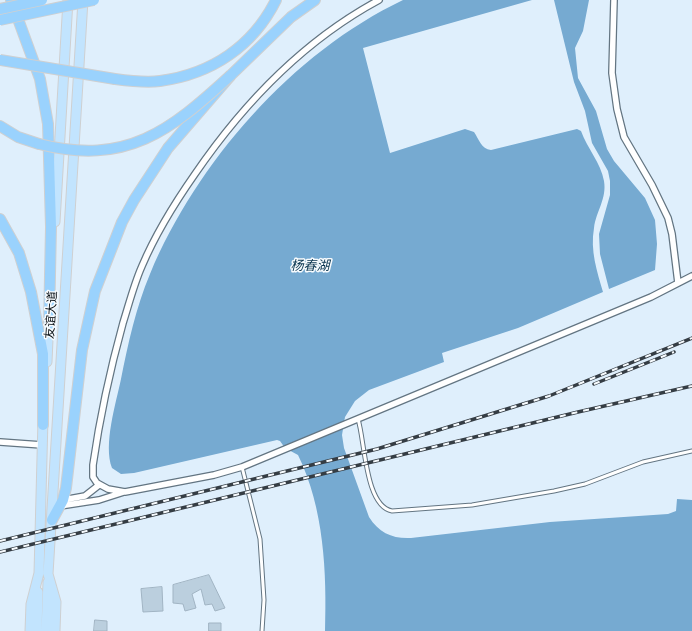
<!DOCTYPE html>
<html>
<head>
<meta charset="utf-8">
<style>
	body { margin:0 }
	canvas { display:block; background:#dfeffc }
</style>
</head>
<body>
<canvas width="692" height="631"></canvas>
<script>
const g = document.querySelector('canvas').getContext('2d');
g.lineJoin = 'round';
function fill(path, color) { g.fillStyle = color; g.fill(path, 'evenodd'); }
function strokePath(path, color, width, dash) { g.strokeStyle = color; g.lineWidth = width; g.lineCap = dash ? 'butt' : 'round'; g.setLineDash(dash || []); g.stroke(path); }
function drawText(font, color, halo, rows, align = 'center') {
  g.font = font + ' Commissioner,"Noto Sans SC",sans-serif'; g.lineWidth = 3; g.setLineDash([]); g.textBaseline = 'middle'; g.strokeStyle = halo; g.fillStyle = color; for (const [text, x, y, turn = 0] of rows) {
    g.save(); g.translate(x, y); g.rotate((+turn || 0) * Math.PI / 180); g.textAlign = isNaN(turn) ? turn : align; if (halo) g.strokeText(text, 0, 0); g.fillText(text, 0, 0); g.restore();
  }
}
fill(new Path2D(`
	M403 0H532L363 48 390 153 465 129 474 132C479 139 481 149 491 150L577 129 581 131C587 148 601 163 604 181 607 199 596 211 594 228 590 251 597 271 603 292L518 328 442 353 444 362 369 390 355 401 345 417 342 435 344 448 369 517C379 533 393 539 411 538L550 522 668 514 676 511 677 499 692 500V631H325C327 573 324 508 298 455L285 448 280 441 277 440 134 473 121 474 112 468C103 445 116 403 121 379 128 344 136 307 150 274 197 162 292 53 403 0Z
	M554 0H589L583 31 575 48 578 78 596 111 607 149 614 161 645 198 655 220 657 244 655 270 609 289 600 254 599 234 610 195V181L608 171 592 143 585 111 574 82Z`), '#76aad1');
const building = new Path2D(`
	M209 575 225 608 215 611 212 604 205 605 201 589 192 594 196 608 185 611 183 604 173 603V585Z
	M162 587 163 611 143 612 141 589Z
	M95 620 107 621V631H94Z
	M209 623H221V631H209Z`);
fill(building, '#bbcfde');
strokePath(building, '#a1b4c3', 1);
const lane = new Path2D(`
	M358 419C365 441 365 506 392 511L472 505 554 491 585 484 643 462 692 451
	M242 467 260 539 264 600 262 631`);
const street = new Path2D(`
	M379 0C303 41 243 104 195 174 174 204 156 233 142 266 134 284 129 304 123 323 110 370 100 416 93 465V477L97 483 108 489 125 492 214 475 242 467 651 297 692 276
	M614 0 612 73 617 109 624 137 652 185 668 218 672 234 678 283
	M0 442 42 445
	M63 500 85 496 99 485
	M60 506 99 500 124 492`);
const primary = new Path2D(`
	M55 222 68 0
	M47 362 49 317
	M30 631 31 604 39 573 43 419
	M37 631 38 592
	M46 631 48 582
	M55 631 56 602 48 574 83 0`);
const highway = new Path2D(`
	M11 0 40 79 48 124 51 227 49 324
	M115 79C130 81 145 83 160 81 212 74 253 46 276 0
	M0 126 18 137 39 144
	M0 219 19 253 31 292 43 354V425
	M52 520 63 500 66 488 82 350 95 291 122 222 134 200 168 148 231 75 291 17 315 0`);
strokePath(lane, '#637582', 5);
strokePath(street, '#637582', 8);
strokePath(primary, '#cfd0d1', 11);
strokePath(highway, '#cfd0d1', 12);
strokePath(lane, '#fff', 3);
strokePath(street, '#fff', 5.5);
strokePath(primary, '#c2e4fe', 9);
strokePath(highway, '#9ad2fd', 10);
const rail = new Path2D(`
	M594 384 674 352
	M0 541 377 449 549 396 692 338
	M0 552 578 412 692 386`);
strokePath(rail, '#353d44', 3.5);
strokePath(rail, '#f7fbfe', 2, [6]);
const highwayBridge = new Path2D(`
	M0 9 42 0
	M0 20 94 0
	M0 60 115 79
	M39 144C127 166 170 131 231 75`);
strokePath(highwayBridge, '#cfd0d1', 12, []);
strokePath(highwayBridge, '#9ad2fd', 10);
drawText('12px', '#0d1419', '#f7fbfe', [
	["友谊大道",51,315,-86]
]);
drawText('italic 13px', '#0a3550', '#f7fbfe', [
	["杨春湖",310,266]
]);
</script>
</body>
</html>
